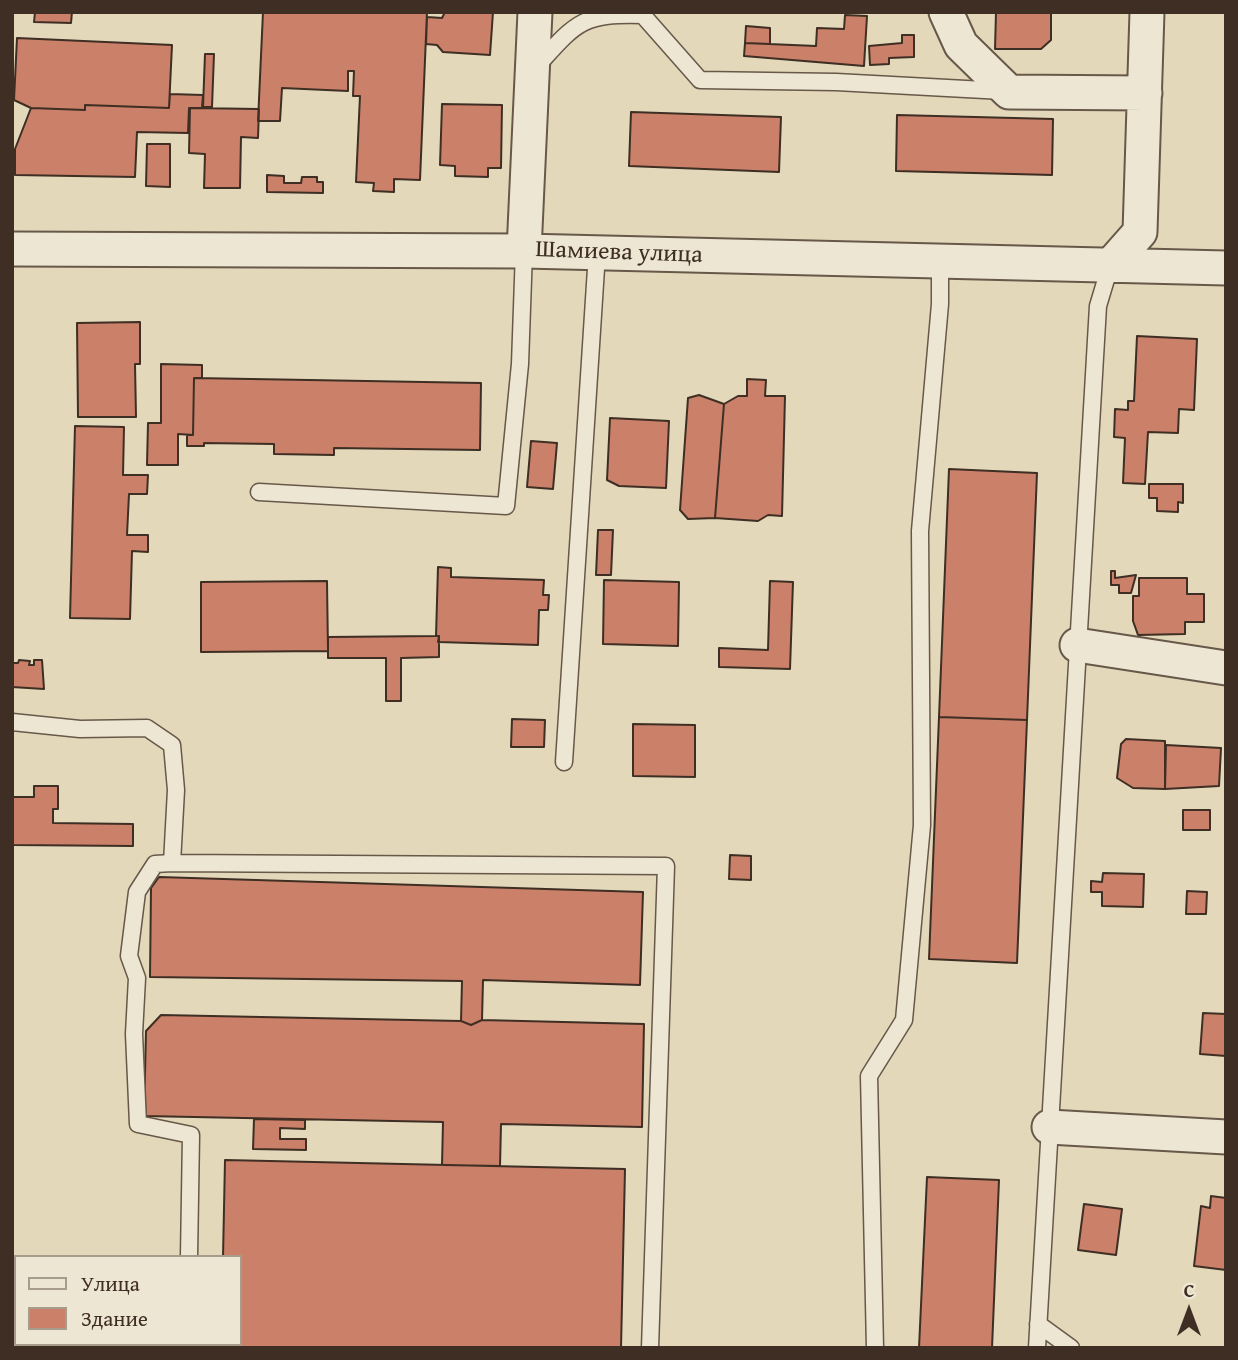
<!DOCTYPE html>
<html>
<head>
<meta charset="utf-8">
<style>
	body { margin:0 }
	#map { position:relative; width:1238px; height:1360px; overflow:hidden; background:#e3d8ba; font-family:"Gentium Book Plus",serif }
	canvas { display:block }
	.frame { position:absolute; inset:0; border:14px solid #3e2e23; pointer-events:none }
	.legend { position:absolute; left:14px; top:1255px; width:228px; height:91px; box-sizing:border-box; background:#ede6d2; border:2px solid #a79c8c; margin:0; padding:9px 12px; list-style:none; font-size:21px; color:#3e2e23 }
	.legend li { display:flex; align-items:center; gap:14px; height:35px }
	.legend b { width:35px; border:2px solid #a79c8c }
	.north { position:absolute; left:1154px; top:1276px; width:70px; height:70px; -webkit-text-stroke:5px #ede6d2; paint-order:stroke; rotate:0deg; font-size:19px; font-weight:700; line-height:28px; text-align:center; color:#3e2e23 }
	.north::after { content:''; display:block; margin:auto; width:24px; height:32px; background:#3e2e23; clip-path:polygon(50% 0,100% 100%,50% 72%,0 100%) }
</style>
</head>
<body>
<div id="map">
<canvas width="1238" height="1360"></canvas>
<div class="frame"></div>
<ul class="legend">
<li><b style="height:9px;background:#ede6d2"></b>Улица</li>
<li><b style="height:19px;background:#ca8069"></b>Здание</li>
</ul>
<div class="north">С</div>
</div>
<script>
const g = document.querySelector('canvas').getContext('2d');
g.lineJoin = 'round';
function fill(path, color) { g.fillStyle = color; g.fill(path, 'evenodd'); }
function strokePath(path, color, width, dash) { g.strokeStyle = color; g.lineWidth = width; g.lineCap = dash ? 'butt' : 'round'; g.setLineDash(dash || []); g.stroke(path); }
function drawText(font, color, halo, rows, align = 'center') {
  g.font = font + ' "Gentium Book Plus",serif'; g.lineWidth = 5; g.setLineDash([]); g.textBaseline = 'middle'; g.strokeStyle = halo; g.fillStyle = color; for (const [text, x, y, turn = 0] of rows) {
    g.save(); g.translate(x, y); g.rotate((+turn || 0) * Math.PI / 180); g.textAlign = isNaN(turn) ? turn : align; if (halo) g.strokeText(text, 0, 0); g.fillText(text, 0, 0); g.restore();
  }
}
const building = new Path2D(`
	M35 12H72L71 23 34 22Z
	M263 12H427L420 180 394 179V192L373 191 374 183 356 182 360 96H353L354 71H348V91L282 88 280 121H258Z
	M445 12H493L490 55 443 52 437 45 426 44 427 17 442 18Z
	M996 12H1051V40L1041 49H995Z
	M845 15 867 16 864 66 744 56 745 43 816 46 817 28 844 29Z
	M746 26 770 28V44L745 43Z
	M902 35H914V57L889 58V64L870 65 869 46 902 43Z
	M17 38 172 45 169 108 85 105V110L31 108 14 100Z
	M205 54H214L212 107H203Z
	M170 94 203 95 202 108H189L188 133 137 132 135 177 15 175V149L31 108 85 110V105L169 108Z
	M442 104 502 105 501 168H488V177L455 176V166L440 165Z
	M190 108 259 109 258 138 241 137 240 188H204L205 154 189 153Z
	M631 112 781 117 779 172 629 166Z
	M897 115 1053 119 1052 175 896 171Z
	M147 144H170V187L146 186Z
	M267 175 284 176V183H301L302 177H317V182H323V193L267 192Z
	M140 322V364H135L136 417H78L77 323Z
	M1137 336 1197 339 1194 410 1179 409 1178 433 1148 432 1145 484 1123 483 1125 438 1114 437 1115 409 1128 410V401H1134Z
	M161 364 202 365V378H194L193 435 178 434V465H147L148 423H161Z
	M194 378 481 383 480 450 334 448V455L274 454V444L204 443V446H187V435H193Z
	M747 379 766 380 765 396H785L782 516 768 515 758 521 715 518 724 404 738 396H747Z
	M699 395 724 404 715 518 688 519 680 510 688 398Z
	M610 418 669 421 666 488 619 486 607 480Z
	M75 426 124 427 123 475H148L147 494H129L127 535H148V552L132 551 130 619 70 618Z
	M531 441 557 443 553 489 527 487Z
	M949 469 1037 473 1027 720 939 717Z
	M1149 484H1183V503L1178 502V512L1157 511V498H1149Z
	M598 530H613L611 575H596Z
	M438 567 451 568V577L544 580 543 595H549L548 610H539L538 645 438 642 439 636H436Z
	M1111 571H1115V578L1136 575 1131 593H1119V585H1111Z
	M1139 578H1187V594H1204V622H1185V634L1138 635 1133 621V596H1139Z
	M604 580 679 582 678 646 603 644Z
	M327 581 328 651 201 652V582Z
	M770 581 793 582 790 669 719 667V648L768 650Z
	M436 636H439V657L401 658V701H386V658H328V637Z
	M19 660 30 661 29 665H34V660H42L44 689 12 687V663H18Z
	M939 717 1027 720 1017 963 929 959Z
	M512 719 545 720 544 747H511Z
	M633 724 695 725V777L633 776Z
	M1126 739 1165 741V789L1133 788 1117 778 1121 744Z
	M1166 745 1221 748 1219 786 1165 789Z
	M34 786H58V809H53V823L133 824V846L12 845V797H34Z
	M1183 810H1210V830H1183Z
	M730 855 751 856V880L729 879Z
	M1103 873 1144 874 1143 907 1102 906V892H1091V881L1102 882Z
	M159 877 643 892 640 985 483 980 482 1020 471 1025 461 1021 462 981 150 977 151 888Z
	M1187 891 1207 892 1206 914H1186Z
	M1203 1013 1226 1014V1056L1200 1054Z
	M161 1015 461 1021 471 1025 482 1020 644 1024 642 1127 501 1124 500 1166 442 1165 443 1122 144 1116 146 1031Z
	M254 1119 305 1120V1129L280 1128V1139H306V1150L253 1149Z
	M225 1160 625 1169 621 1348H221V1344H240V1257H223Z
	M927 1177 999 1180 992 1348H919Z
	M1211 1196 1226 1198V1270L1194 1266 1201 1206 1210 1208Z
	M1084 1204 1122 1209 1116 1255 1078 1250Z`);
fill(building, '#ca8069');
strokePath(building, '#3e2e23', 2);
const service = new Path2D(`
	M640 12 700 80 836 82 1003 91
	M536 67C576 23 581 13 643 15
	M259 492 506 506 520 364 524 251
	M12 722 80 729 147 728 172 745 176 790 172 863 666 866 650 1348
	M564 762 597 253
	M172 863 155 864 137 892 129 956 137 978 134 1034 138 1124 191 1135 189 1257
	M1038 1324 1071 1348
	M187 1348V1344
	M875 1348 869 1076 904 1020 922 825 920 531 940 304V262
	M1037 1348 1098 306 1110 266`);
const minor = new Path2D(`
	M946 12 961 45 1009 92 1145 93
	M12 249 524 251 1226 268
	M524 251 535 12
	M1110 266 1140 232 1147 12
	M1077 645 1226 668
	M1049 1127 1226 1137`);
strokePath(service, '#675849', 19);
strokePath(minor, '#675849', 37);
strokePath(service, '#ede6d2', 16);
strokePath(minor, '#ede6d2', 33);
drawText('24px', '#3e2e23', '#ede6d2', [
	["Шамиева улица",619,253,2]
]);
</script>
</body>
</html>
